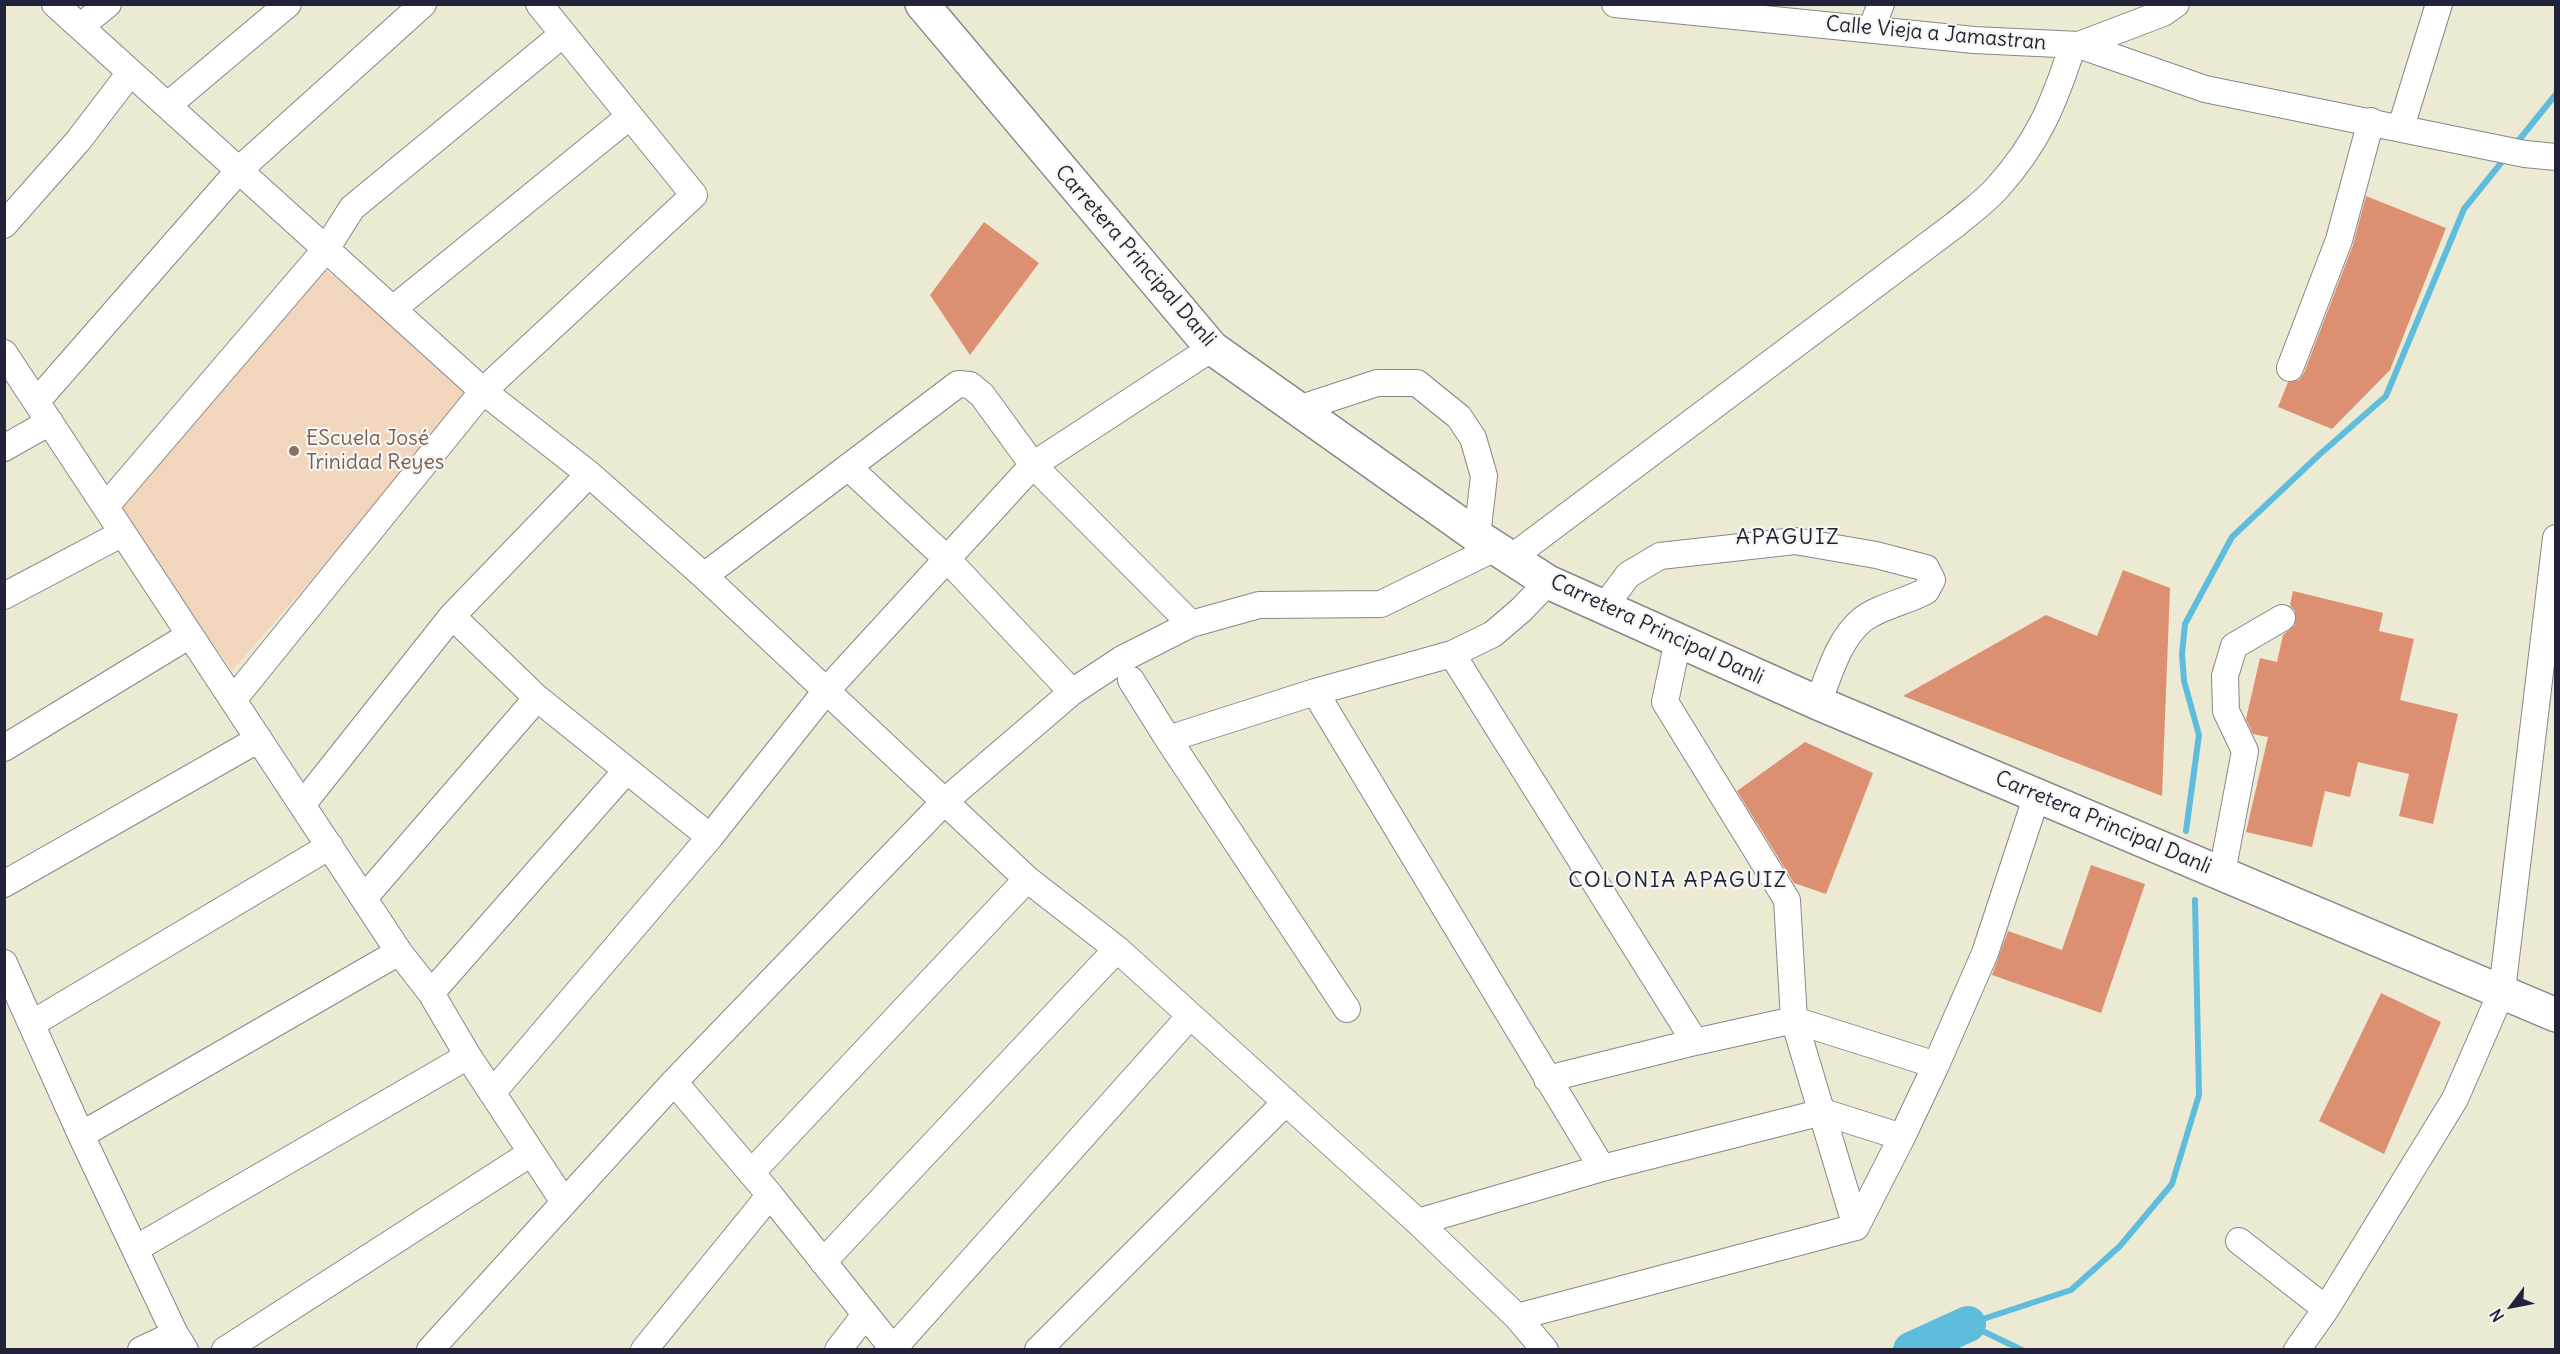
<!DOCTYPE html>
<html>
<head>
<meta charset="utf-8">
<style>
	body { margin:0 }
	#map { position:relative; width:2560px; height:1354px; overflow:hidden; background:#edead4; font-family:Delius,sans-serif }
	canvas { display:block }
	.frame { position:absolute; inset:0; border:6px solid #22223b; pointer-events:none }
	.north { position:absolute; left:2482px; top:1276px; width:60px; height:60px; -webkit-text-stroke:4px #f6f6f2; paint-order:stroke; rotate:238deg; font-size:16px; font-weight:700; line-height:24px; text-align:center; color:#22223b }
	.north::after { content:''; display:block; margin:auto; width:21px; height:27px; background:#22223b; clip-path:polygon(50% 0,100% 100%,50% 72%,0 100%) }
</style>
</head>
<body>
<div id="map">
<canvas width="2560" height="1354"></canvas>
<div class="frame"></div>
<div class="north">N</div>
</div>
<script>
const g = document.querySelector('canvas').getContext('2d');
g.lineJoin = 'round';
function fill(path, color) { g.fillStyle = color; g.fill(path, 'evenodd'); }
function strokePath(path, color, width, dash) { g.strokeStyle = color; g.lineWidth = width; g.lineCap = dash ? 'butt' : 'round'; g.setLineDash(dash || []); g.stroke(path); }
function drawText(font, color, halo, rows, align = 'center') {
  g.font = font + ' Delius,sans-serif'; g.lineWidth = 4.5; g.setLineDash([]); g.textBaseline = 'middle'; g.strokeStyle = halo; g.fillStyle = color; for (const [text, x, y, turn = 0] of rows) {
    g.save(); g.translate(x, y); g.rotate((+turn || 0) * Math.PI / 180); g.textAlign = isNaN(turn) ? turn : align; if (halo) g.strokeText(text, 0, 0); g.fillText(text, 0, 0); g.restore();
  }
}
fill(new Path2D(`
	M320 265 473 394 232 671 118 508Z`), '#f1d5bd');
strokePath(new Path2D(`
	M2515 145 2556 94
	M2186 831 2199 735 2184 681 2182 654 2185 624 2232 537 2319 455 2386 396 2464 209 2505 158
	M1968 1324 2071 1290 2120 1246 2172 1184 2199 1095 2195 900
	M1968 1324 2022 1350`), '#5ebddc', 6);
strokePath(new Path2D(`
	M1911 1350 1968 1324`), '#5ebddc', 36);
fill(new Path2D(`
	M2366 196 2446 228 2390 370 2332 429 2278 407 2288 382 2299 380 2304 373 2353 245Z
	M984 222 1039 263 970 355 930 295Z
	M2123 570 2170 588 2162 796 1903 696 2046 615 2097 636Z
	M2293 591 2383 613 2379 631 2414 639 2400 700 2458 714 2433 824 2399 816 2409 774 2358 762 2350 797 2325 791 2312 847 2246 832 2268 737 2253 734 2246 719 2260 658 2277 662 2283 635 2295 625V611L2290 605Z
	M1805 742 1873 773 1826 894 1794 883 1737 791Z
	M2091 865 2145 884 2101 1013 1992 975 2008 931 2062 950Z
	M2381 993 2441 1022 2384 1154 2319 1121Z`), '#dd9071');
const minor = new Path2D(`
	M55 4 483 391 589 474 704 576 1027 879 1117 949 1418 1222 1517 1317 1545 1350
	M1615 4 1974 40 2079 45 2163 13 2176 4
	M81 26 108 4
	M1871 29 1881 4
	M2079 45 2205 89 2525 154 2556 157
	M168 105 288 4
	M2401 127 2439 4
	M4 225 78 141 130 73
	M393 309 630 116
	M4 353 399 952 431 993 468 1056 564 1202
	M2290 368 2339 240 2371 121
	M37 401 240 169 423 4
	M1298 409 1377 383H1417L1459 417 1473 438 1484 476 1477 536
	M4 448 50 422
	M848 467 947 559 1072 692
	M106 506 326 249 352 208 563 34
	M1511 558 1956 224C1970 212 1986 201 1998 187 2039 141 2054 103 2073 45
	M704 576 958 384 970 385 982 395 1033 465 1191 624
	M4 596 123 533
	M1605 606 1628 575 1660 556 1795 541 1876 555 1926 568 1932 580 1926 591C1906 602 1880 606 1862 620 1838 640 1829 675 1818 703
	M452 616 537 698 710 837
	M1678 640 1665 702 1787 900 1794 1020 1856 1227
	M1452 654 1695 1042
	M1131 680 1168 739 1347 1009
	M1315 692 1602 1168
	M233 700 483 391 694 195 539 4
	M1168 739 1315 692 1452 654 1493 634 1521 610 1548 582
	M4 748 190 635
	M302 805 452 616 589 474
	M2222 873 2245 751 2226 711 2225 676 2234 646 2282 618
	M4 884 259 739
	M364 898 537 698
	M4 963 81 1135 175 1334 185 1350
	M431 993 626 771
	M33 1023 330 846
	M1547 1079 1695 1042 1794 1020 1936 1065 1985 953 2037 795
	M674 1082 770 1195 894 1350
	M492 1093 710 837 826 691 1033 465 1212 348
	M81 1135 399 952
	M751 1173 1027 879
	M1418 1222 1602 1168 1823 1112 1902 1137 1936 1065
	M2239 1241 2326 1309
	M135 1249 468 1056
	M823 1262 1117 949
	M1517 1317 1856 1227 1902 1137
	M893 1349 1190 1016
	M141 1350 175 1334
	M225 1350 531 1153
	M430 1350 674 1082 945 801 1072 692 1122 659 1191 624 1259 605 1381 604 1495 548
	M644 1350 770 1195
	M838 1350 865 1315
	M1038 1350 1286 1102
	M2297 1350 2326 1309 2455 1099 2502 991 2556 538`);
const major = new Path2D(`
	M922 4 1212 348 1477 536 1548 582 1818 703 2556 1015`);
strokePath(minor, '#888688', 28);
strokePath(major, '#888688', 36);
strokePath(minor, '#fff', 26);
strokePath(major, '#fff', 33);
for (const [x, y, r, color] of [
	[294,451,6,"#8d6e63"]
]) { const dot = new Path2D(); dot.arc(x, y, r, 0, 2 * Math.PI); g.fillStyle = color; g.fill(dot); strokePath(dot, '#f6f6f2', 2); }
drawText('21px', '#22223b', '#f6f6f2', [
	["Calle Vieja a Jamastran",1936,34,5],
	["Carretera Principal Danli",1135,256,49],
	["Carretera Principal Danli",1657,630,25],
	["Carretera Principal Danli",2103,823,23]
]);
drawText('21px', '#785e54', '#f6f6f2', [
	["EScuela José",306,439],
	["Trinidad Reyes",306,463]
], 'left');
g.letterSpacing = '1.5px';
drawText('22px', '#22223b', '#f6f6f2', [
	["APAGUIZ",1788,538],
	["COLONIA APAGUIZ",1678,881]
]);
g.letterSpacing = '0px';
</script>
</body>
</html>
